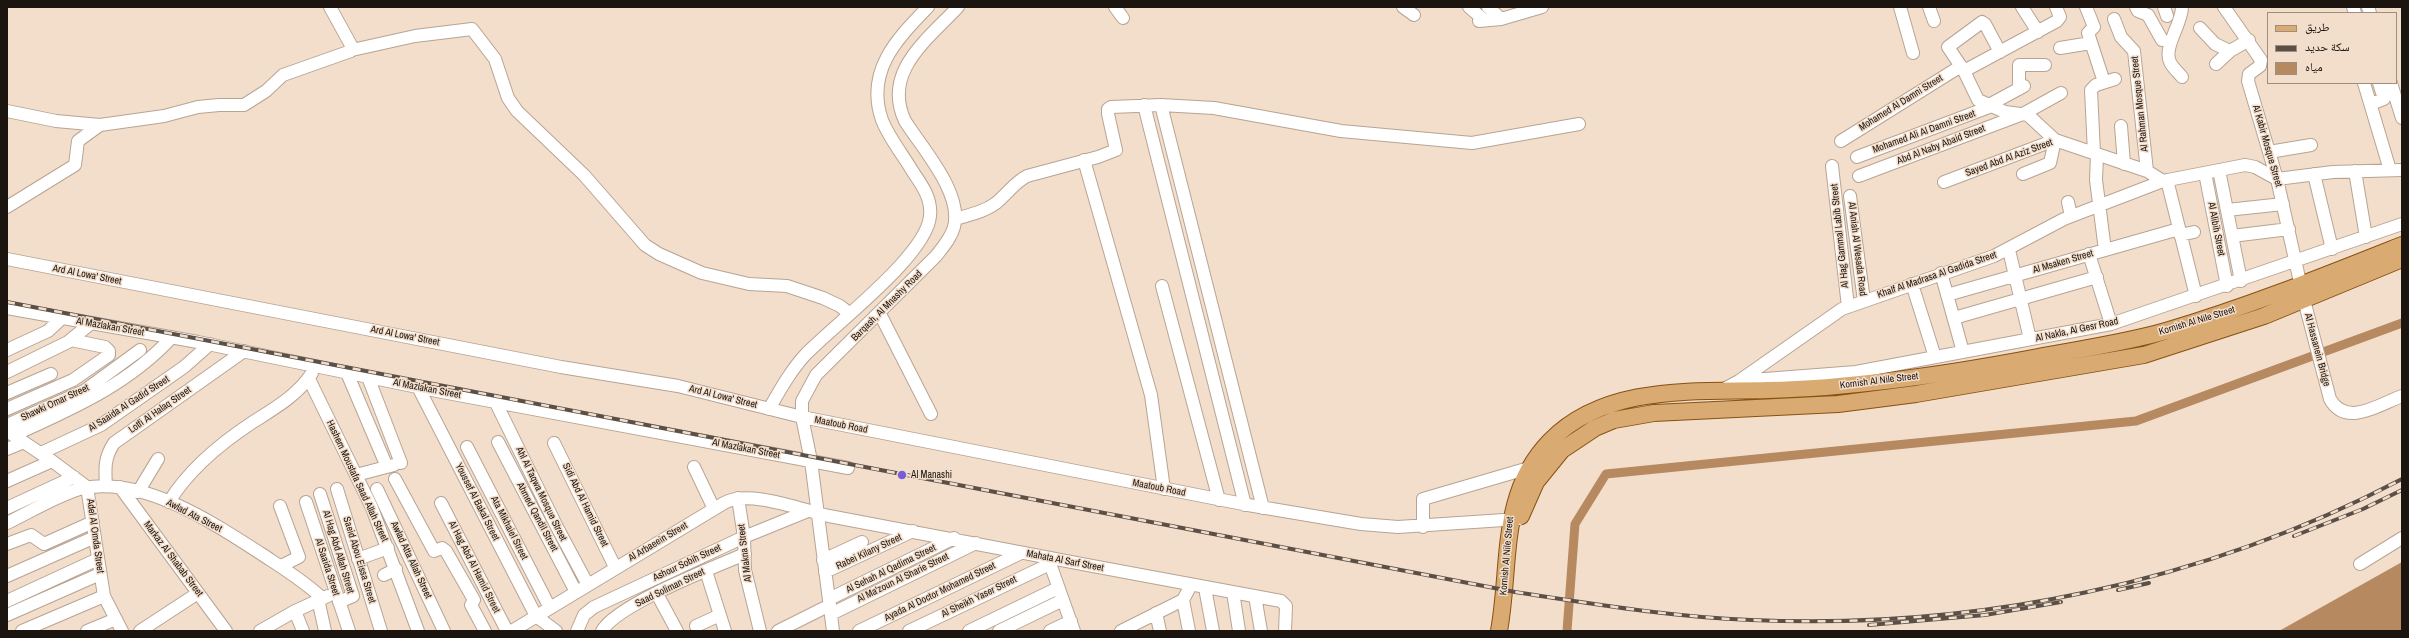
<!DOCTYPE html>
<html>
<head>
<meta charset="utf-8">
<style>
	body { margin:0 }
	#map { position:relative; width:2409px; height:638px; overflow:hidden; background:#f3decc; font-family:"Archivo Narrow","Noto Naskh Arabic",sans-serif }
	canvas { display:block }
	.frame { position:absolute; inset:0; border:8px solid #1c150f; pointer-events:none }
	.legend { position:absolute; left:2267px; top:12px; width:130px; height:72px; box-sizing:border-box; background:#f3decc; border:1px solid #9d8e80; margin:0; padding:5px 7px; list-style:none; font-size:12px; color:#1c150f }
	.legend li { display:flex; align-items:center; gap:8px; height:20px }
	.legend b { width:20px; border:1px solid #9d8e80 }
</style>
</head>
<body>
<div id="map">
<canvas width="2409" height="638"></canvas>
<div class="frame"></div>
<ul class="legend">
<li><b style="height:5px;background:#d9aa71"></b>طريق</li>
<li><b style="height:5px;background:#5b5047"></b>سكة حديد</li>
<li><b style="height:11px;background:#b78960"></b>مياه</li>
</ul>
</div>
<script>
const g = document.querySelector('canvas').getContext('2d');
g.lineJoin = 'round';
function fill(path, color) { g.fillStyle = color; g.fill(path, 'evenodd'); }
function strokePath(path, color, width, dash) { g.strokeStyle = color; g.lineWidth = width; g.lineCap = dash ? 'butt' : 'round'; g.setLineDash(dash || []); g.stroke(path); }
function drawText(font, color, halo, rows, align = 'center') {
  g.font = font + ' "Archivo Narrow",sans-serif'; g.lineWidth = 3; g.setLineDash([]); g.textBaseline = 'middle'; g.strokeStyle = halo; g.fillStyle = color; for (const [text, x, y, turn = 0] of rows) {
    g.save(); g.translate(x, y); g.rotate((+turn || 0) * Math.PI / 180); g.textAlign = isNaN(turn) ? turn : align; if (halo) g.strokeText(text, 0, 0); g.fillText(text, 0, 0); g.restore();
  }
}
fill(new Path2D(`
	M2402 562V631H2279Z`), '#b78960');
strokePath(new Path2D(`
	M1567 631 1575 524 1606 474 2136 421 2402 323`), '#b78960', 9);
const minor = new Path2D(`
	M1115 7 1123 18
	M1403 7 1414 15
	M1469 7 1484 20
	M1488 7 1501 19
	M1900 7 1913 53
	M1929 7 1934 21
	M2022 7 2038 32
	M2086 7 2094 27 2088 33 2104 82
	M2136 7 2138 11 2148 15 2162 40
	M2164 7 2167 16
	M2224 7 2261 60 2260 66 2249 74 2248 81 2277 179 2304 300 2330 399C2346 428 2380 404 2402 396
	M2353 7 2355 13
	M2368 7 2370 13
	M2114 19 2121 37 2134 51 2147 171
	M1479 21 1501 19 1542 7
	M2200 28 2215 44 2230 51
	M2060 48 2091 43
	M352 50 415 36 472 29 495 59 508 98 517 111 584 175 645 245 659 254 702 273 749 284 787 286 823 298 840 306 850 314
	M2000 52 1985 24 1982 22 1948 47 1964 71 1978 100 2005 112 2028 115 2055 140 2050 163 2023 174
	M2216 64 2230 51 2249 40
	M1964 71 2057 21 2060 17 2056 7
	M2182 77C2178 72 2172 67 2170 62 2163 47 2182 24 2182 7
	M2364 83 2390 170
	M2391 83 2402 118
	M2019 89V65H2045
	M2371 104 2384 99 2379 83
	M1144 105 1245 505
	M1161 105 1263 508
	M1989 105 2024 86
	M7 111 56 121 100 125 164 116 198 107 219 105H244L266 91 283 75 351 51 352 47 330 7
	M2121 126 2124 164
	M1841 141 1961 66
	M2269 152 2311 145
	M2094 153 2091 90 2096 85 2115 79
	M2097 155 2096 180 2105 250
	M1857 157 1992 106
	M1084 160 1151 395 1164 489
	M1832 166 1848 307
	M2219 170 2241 281
	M2355 171 2366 237
	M2205 173 2227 286
	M2314 174 2332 249
	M1859 176 2023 114 2061 93
	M2167 180 2196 296
	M1944 182 2055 140 2147 171 2163 181
	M1850 196 1864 301
	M2068 202 2071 216
	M7 207 75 165 78 141 100 125
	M2227 210 2283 204
	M955 219C969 215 984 212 996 203 1007 194 1015 182 1027 176L1098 157 1116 150 1108 114V109L1111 107 1161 105 1214 108 1341 131 1472 143 1579 124
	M2180 235 2194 232
	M2232 236 2289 229
	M2009 250 2030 339
	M2089 254 2111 324
	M7 259 561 367 678 386 802 417 1248 505 1361 524 1398 527 1519 519
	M1941 273 1963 352
	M1912 284 1935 357
	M1162 286 1219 500
	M1947 295 2179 229
	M7 308 198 342 437 391 848 468
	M880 314 931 414
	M1954 318 2097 277
	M7 350 48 331 62 318
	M7 372 68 342 90 324
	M347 373 387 467
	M368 377 401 463
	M309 379 372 508 418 631
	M1739 381 1856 372 2111 324 2402 224
	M418 387 536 616 556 631
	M1722 390 1739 381 1842 309 1994 256 2064 219 2163 181 2245 165 2255 167 2277 179 2333 172 2402 170
	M7 393 51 374
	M495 401 557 527 588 585
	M7 409 73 380 109 355V351L105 347 71 340
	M769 409C780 390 791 370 806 354 835 324 927 255 930 216 932 199 922 185 913 172 903 155 889 138 882 120 865 71 897 39 928 7
	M7 425 84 391 140 350
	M7 431 52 461 87 487 104 596 122 631
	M14 435C71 409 128 385 172 337
	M498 442 576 592
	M554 443 615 567
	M467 447 550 608
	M7 449 24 442
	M41 453 101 425 184 367 210 344
	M694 467 714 509
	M356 475 394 465
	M395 479 434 551 442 548 446 551 474 600 471 605 485 631
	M7 481 52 461
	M106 486C105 469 104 458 114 443L244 351
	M120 487 226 631
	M337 489 381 631
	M377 489 444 631
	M138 492 158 459
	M320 494 353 596 339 602
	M738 498 744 537 745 570 760 631
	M169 502C189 469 221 443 253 422 275 408 298 395 312 373
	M306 502 349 631
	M441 503 507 631
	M280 506 299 557 281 566
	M7 508 74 477
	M7 523C26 514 65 491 84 488 144 477 212 522 260 553 281 567 303 580 322 598
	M1423 527V499L1529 468
	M7 544 31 535 44 544 93 522
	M1048 558 1074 631
	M358 559 388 548
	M823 560 862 542
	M2360 564 2402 538
	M706 571 725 631
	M825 572 913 531
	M384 575 396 569
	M7 576 95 537
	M1205 588 1213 631
	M1233 592 1239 631
	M657 594 677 631
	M1255 596 1261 631
	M318 599 325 631
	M829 599 954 538
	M1183 600 1189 631
	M7 601 98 559
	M295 611 303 631
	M1156 613 1160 631
	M831 614 976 543
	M7 615 100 574
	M696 626 720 615
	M22 631 104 596
	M87 631 116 619
	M140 631 198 593
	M260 631 295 611 328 596
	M512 631 724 503C749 489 801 510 829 516 980 544 1130 574 1281 601L1286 606 1285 631
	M577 631 584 615 594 607 744 537 808 511
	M602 631C616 605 714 567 745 554
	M778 631 830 605
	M833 631 811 461 802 417V401L816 375 936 256C943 247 951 238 954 227 963 193 922 148 905 121 882 72 927 40 958 7
	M859 631 1021 553
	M909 631 1050 564
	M969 631 1058 588
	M999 631 1063 600
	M1050 631 1071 621
	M1121 631 1183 600 1191 585`);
const major = new Path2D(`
	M1521 516 1536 482 1562 450 1595 428 1614 420 1654 413 1838 404 1916 394 2144 355 2264 316 2402 259
	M1499 631C1511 565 1499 493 1550 441 1606 384 1695 392 1768 390 1858 388 1949 374 2038 357 2081 349 2124 343 2166 331 2247 307 2324 276 2402 245`);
strokePath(minor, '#b7a493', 14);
strokePath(major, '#875112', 18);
strokePath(minor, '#fff', 12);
strokePath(major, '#d9aa71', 16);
const rail = new Path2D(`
	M7 302 1515 592C1594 604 1672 617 1751 620 1975 630 2204 583 2402 479
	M2294 536 2363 509 2402 490
	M2118 590 2149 583
	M1869 625 1985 615 2061 602`);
strokePath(rail, '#5b5047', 4);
strokePath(rail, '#f3decc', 2.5, [8]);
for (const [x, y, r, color] of [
	[902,475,5,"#795dd8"]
]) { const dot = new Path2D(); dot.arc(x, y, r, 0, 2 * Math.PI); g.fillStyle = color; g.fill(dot); strokePath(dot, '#f3decc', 1.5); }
drawText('10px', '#1c150f', '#f3decc', [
	["Mohamed Al Damni Street",1901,103,-32],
	["Al Rahman Mosque Street",2140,104,-96],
	["Mohamed Ali Al Damni Street",1924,132,-20],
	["Abd Al Naby Abaid Street",1941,145,-21],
	["Al Kabir Mosque Street",2267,146,74],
	["Sayed Abd Al Aziz Street",2009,158,-20],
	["Al Alibih Street",2216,229,79],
	["Al Hag Gammal Labib Street",1840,236,-96],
	["Al Aniah Al Wesada Road",1857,249,83],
	["Al Msaken Street",2063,262,-16],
	["Ard Al Lowa' Street",87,275,11],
	["Khalf Al Madrasa Al Gadida Street",1937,275,-19],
	["Barqash, Al Mnashy Road",887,306,-45],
	["Kornish Al Nile Street",2197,321,-17],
	["Al Mazlakan Street",110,327,10],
	["Al Nakla, Al Gesr Road",2077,330,-12],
	["Ard Al Lowa' Street",405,336,11],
	["Al Hassanein Bridge",2317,350,75],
	["Kornish Al Nile Street",1879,381,-7],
	["Al Mazlakan Street",427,389,11],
	["Ard Al Lowa' Street",723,397,14],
	["Shawki Omar Street",55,403,-25],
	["Al Saaida Al Gadid Street",129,404,-33],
	["Lotfi Al Halaq Street",160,410,-35],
	["Maatoub Road",841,425,11],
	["Al Mazlakan Street",746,449,11],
	["Hashem Moustafa Saad Allah Street",357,481,65],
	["Maatoub Road",1159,488,11],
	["Ahl Al Taqwa Mosque Street",541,494,64],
	["Youssef Al Bakal Street",477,502,63],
	["Sidi Abd Al Hamid Street",585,505,64],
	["Awlad Ata Street",194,516,27],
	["Ahmed Qandil Street",537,517,62],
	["Ata Mikhaiel Street",509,528,63],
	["Adel Al Omda Street",95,536,82],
	["Al Arbaeein Street",658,542,-31],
	["Al Hag Abd Allah Street",338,552,73],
	["Rabei Kilany Street",869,552,-25],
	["Al Makna Street",745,553,-97],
	["Kornish Al Nile Street",1507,556,-85],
	["Markaz Al Shabab Street",173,559,53],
	["Saeid Abou Eissa Street",359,560,73],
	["Awlad Atta Allah Street",411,560,65],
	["Mahata Al Sarf Street",1065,561,11],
	["Ashour Sobih Street",687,563,-25],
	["Al Saaida Street",327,567,72],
	["Al Hag Abd Al Hamid Street",474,567,63],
	["Al Sehah Al Qadima Street",891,569,-26],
	["Al Ma'zoun Al Sharie Street",903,578,-26],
	["Saad Soliman Street",670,588,-26],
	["Ayada Al Doctor Mohamed Street",940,592,-26],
	["Al Sheikh Yaser Street",979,597,-26]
]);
drawText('10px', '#1c150f', '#f3decc', [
	["Al Manashi",911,475]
], 'left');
</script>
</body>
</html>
